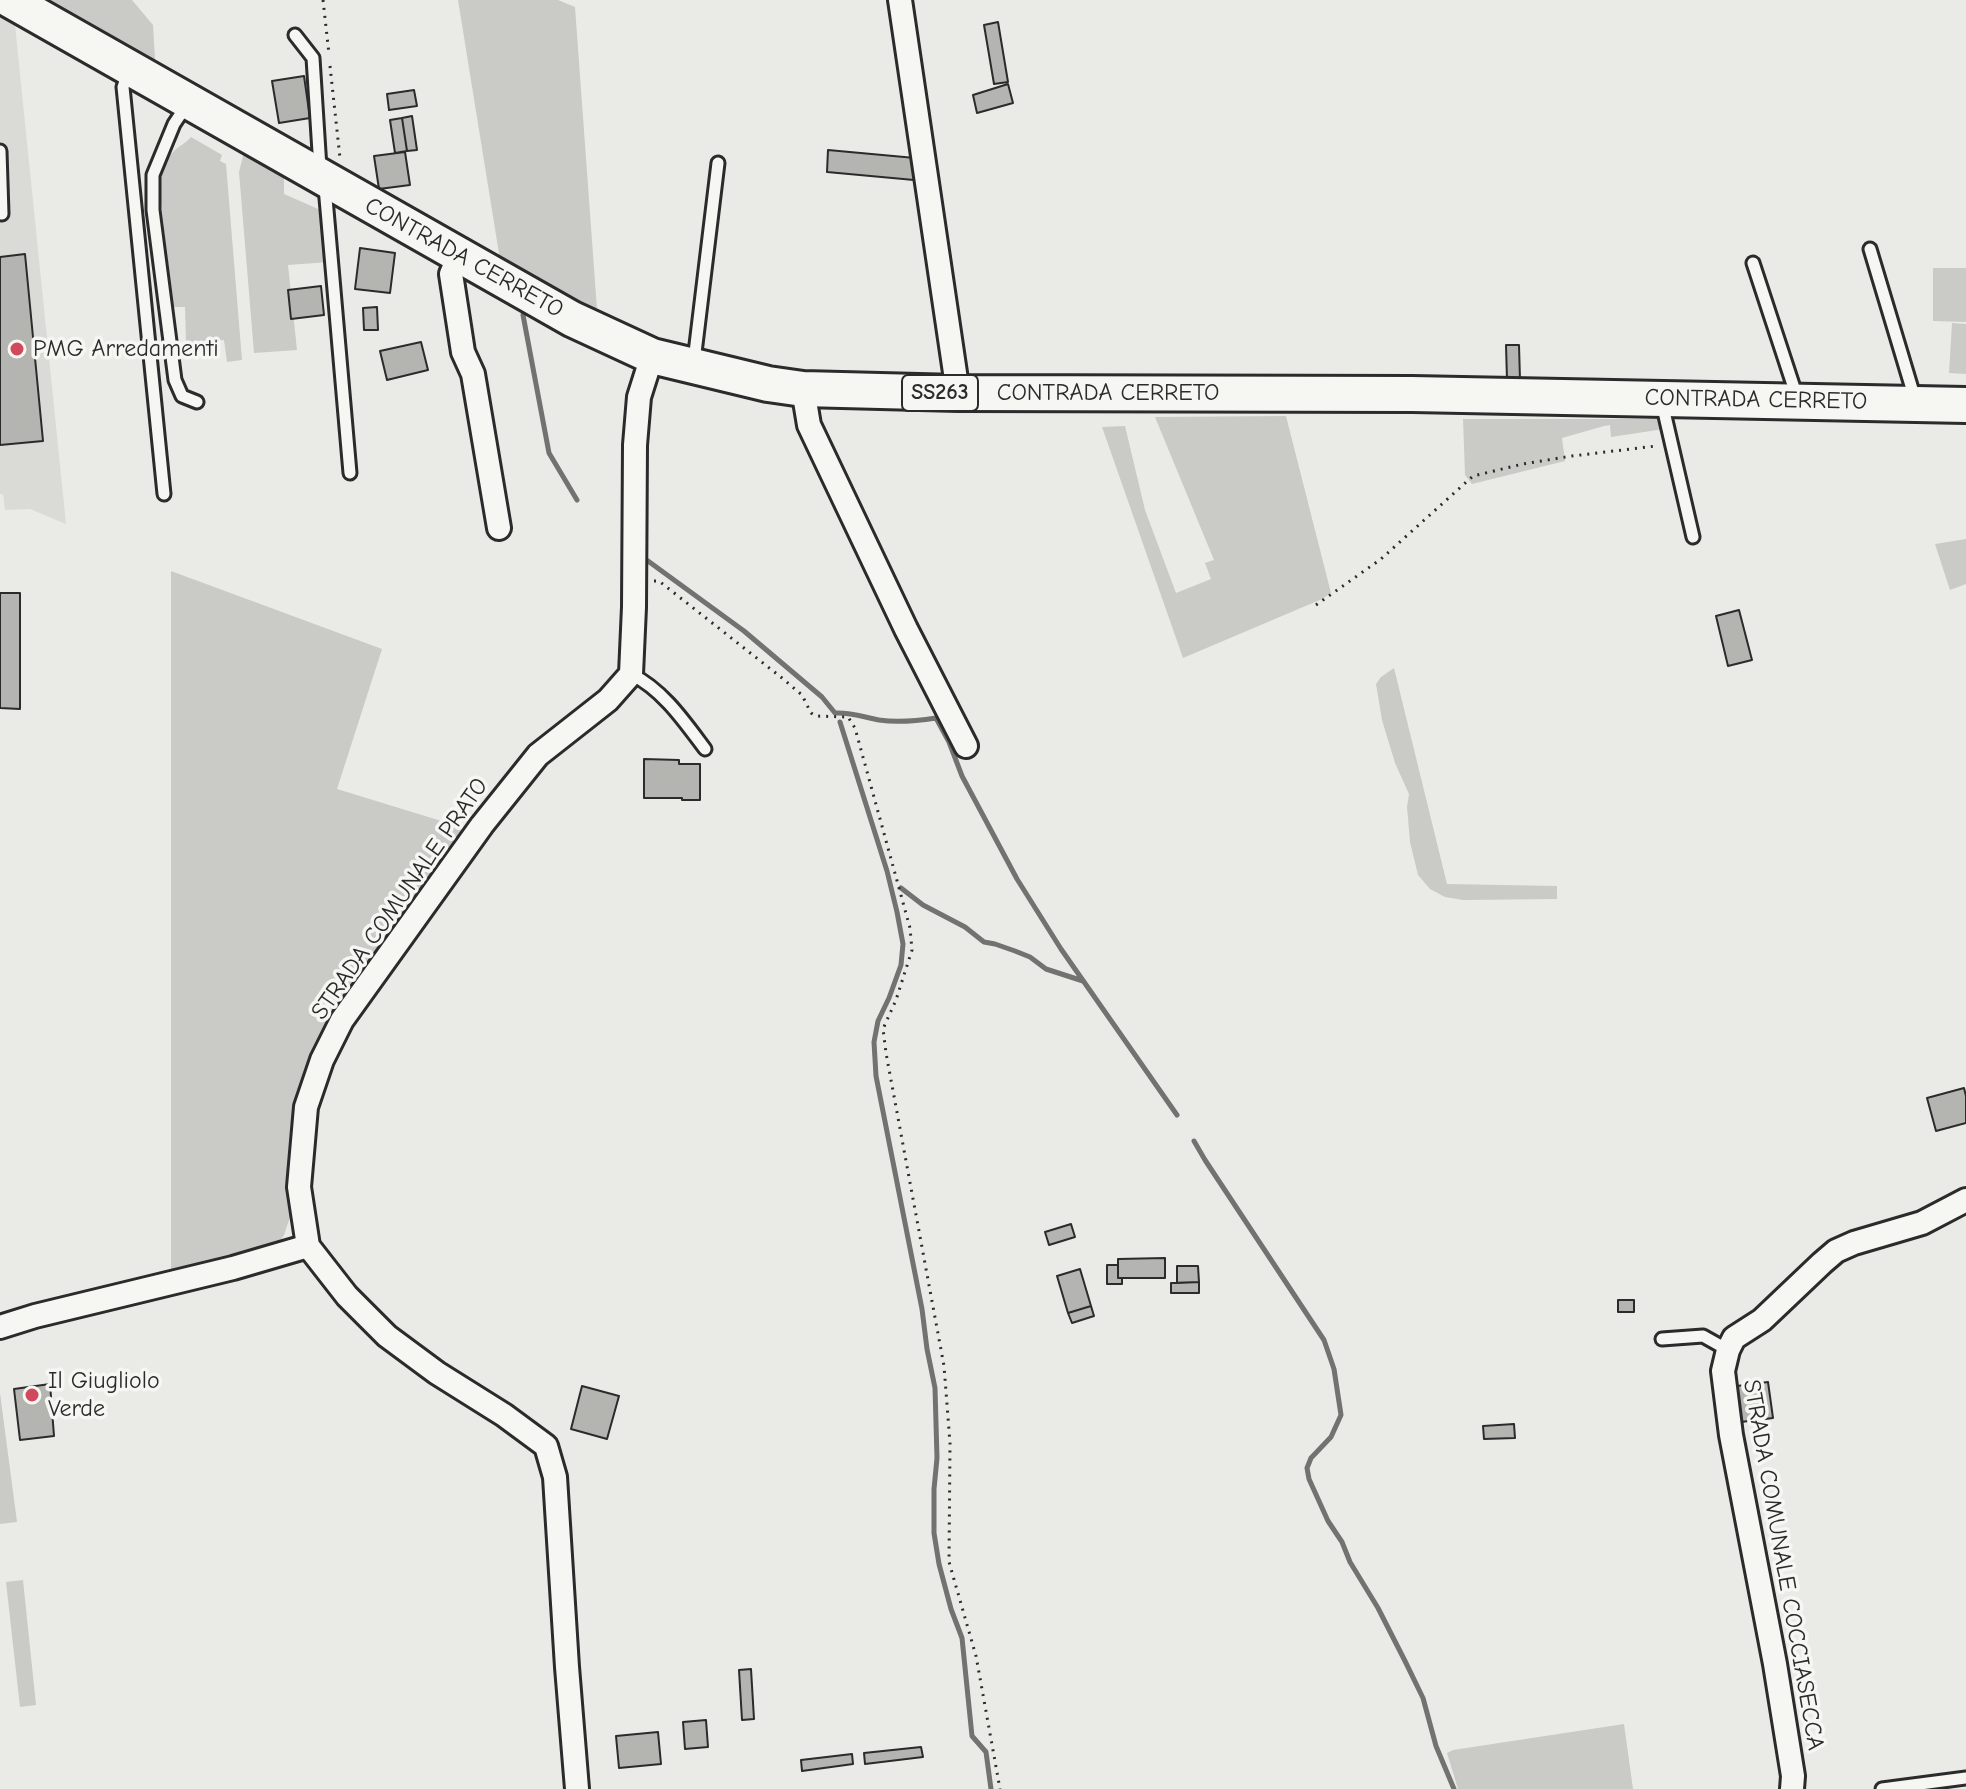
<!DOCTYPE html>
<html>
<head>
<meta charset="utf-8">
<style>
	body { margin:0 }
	canvas { display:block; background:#eaeae6 }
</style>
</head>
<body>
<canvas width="1966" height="1789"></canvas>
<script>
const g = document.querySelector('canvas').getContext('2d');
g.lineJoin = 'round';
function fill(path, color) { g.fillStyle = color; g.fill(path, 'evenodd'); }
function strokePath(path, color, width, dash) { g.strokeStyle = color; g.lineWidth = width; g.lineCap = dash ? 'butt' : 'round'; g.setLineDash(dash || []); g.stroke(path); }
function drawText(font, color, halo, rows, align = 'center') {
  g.font = font + ' "Comic Neue",sans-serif'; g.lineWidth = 7; g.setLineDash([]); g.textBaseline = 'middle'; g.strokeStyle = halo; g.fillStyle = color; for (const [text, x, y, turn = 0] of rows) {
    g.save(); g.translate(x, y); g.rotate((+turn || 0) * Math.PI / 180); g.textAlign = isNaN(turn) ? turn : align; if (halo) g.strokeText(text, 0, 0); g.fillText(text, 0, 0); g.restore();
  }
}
fill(new Path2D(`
	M0 16 15 25 66 524 30 509 5 510 3 494H0Z`), '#dadad6');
fill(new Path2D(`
	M31 0H132L153 25 156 75Z
	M458 0H558L575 7 598 323 502 272Z
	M191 137 222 155 220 161 226 164 242 360 227 362 224 340 186 343 185 307H173L159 185C162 173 164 161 174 151 179 146 186 143 191 137Z
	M244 152 284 176V194L325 212 329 262 288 265 297 350 254 353 239 172Z
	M1933 268H1966V322L1933 321Z
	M1952 323 1966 324V374L1949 373Z
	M1286 416 1331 593 1322 599 1183 658 1102 427 1125 426 1145 510 1176 593 1211 579 1205 563 1214 560 1155 417Z
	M1463 419H1663L1664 429 1611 437 1610 425 1604 426 1562 438 1565 461 1472 484 1465 475Z
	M1966 539V584L1950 590 1935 544Z
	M171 571 382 649 337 789 474 831 335 1025 293 1208 284 1235 275 1248 171 1278Z
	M1394 668 1447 884 1557 886V899L1463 900 1445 897 1430 889 1418 875 1410 842 1407 807 1409 794 1395 763 1382 720 1376 684 1381 677Z
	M0 1393 17 1522 0 1524Z
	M23 1580 36 1705 20 1707 6 1582Z
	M1624 1724 1633 1789H1458L1447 1753 1453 1750Z`), '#cacac7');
strokePath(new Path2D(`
	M523 315 549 453 577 500
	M648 561 744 631 822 697 835 713C851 712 863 717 879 720 898 723 917 721 936 718L949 742 962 776 1017 879 1061 949 1177 1115
	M840 722 887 871 897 912 903 944 901 965 889 998 878 1021 874 1042 876 1076 922 1309 927 1349 935 1388 937 1458 934 1489V1533L939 1564 951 1609 962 1638 972 1736 986 1752 991 1789
	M901 888 923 905 965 927 984 942 995 944 1015 951 1030 957 1046 969 1083 981
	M1194 1141 1205 1160 1324 1340 1334 1369 1341 1415 1331 1437 1311 1458 1307 1468 1309 1479 1328 1521 1342 1542 1350 1562 1378 1608 1405 1661 1423 1698 1436 1746 1454 1789`), '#727270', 5);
const building = new Path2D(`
	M998 22 1008 82 994 84 984 25Z
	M304 76 310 118 279 123 272 81Z
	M1008 84 1013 103 977 113 973 95Z
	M414 90 417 106 389 110 387 94Z
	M412 116 417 150 407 151 402 118Z
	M402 118 407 151 395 153 390 120Z
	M828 150 915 158 914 180 827 172Z
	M405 152 410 185 379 189 374 156Z
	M360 248 395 253 390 293 355 289Z
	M25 254 43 441 0 445V257Z
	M321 286 324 315 291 319 288 290Z
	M377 307 378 330H364L363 308Z
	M421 342 428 370 387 380 380 351Z
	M1506 345H1519L1520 380H1507Z
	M0 593H20V709L0 708Z
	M1739 610 1752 660 1728 666 1716 616Z
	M644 759 679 760V764H700V800H682V798H644Z
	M1964 1088 1966 1096V1123L1936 1131 1927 1098Z
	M1071 1224 1075 1237 1049 1245 1045 1232Z
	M1165 1258V1278H1118V1259Z
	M1107 1265H1118V1278H1122V1284H1107Z
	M1177 1266H1198L1199 1282 1177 1283Z
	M1080 1269 1091 1306 1068 1313 1057 1276Z
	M1199 1282V1293H1171V1283Z
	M1618 1300H1634V1312H1618Z
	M1091 1306 1094 1316 1072 1323 1068 1313Z
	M1768 1382 1773 1418 1741 1422 1737 1386Z
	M50 1384 54 1436 20 1440 14 1389Z
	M582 1386 619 1396 607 1439 571 1429Z
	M1514 1424 1515 1438 1484 1439 1483 1426Z
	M751 1669 754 1719 742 1720 739 1670Z
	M706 1720 708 1747 685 1749 683 1722Z
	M658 1732 661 1764 619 1768 616 1736Z
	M921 1747 923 1757 865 1764 864 1753Z
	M852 1754 853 1764 802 1771 801 1760Z`);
fill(building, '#b4b4b1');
strokePath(building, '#2b2b2b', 2);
const lane = new Path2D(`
	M295 35 313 58 320 168
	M128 73 123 87 164 494
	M186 106 174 124 153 175V210L175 380 182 396 197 402
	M0 151 2 214
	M325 187 350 473
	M1870 249 1915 399
	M1753 263 1797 397
	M694 361 718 163
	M1662 403 1693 537
	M631 674C663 690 684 721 705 749
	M1662 1339 1703 1336 1728 1350
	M1882 1789 1966 1778`);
const street = new Path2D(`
	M900 0 958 393
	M459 256 451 274 463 352 473 374 499 528
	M803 389 809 425 906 629 966 746
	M0 1327 35 1316 233 1268 308 1246
	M577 1789 567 1667 555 1477 546 1446 504 1415 437 1373 387 1336 347 1296 308 1246 299 1187 306 1107 322 1060 342 1020 482 825 538 755 608 700 631 674 634 607 635 445 639 397 652 356
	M1792 1789 1793 1776 1775 1664 1731 1435 1723 1371 1728 1350 1734 1338 1762 1320 1822 1263 1836 1251 1854 1243 1922 1223 1966 1200`);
const primary = new Path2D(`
	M10 0 572 319 652 356 768 384 803 389 958 393 1412 394 1966 405`);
strokePath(lane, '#2b2b2b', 17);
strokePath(street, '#2b2b2b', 28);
strokePath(primary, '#2b2b2b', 40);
strokePath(new Path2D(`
	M323 0 329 54
	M330 66 340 158
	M654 581H659L782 678 802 695 811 713 816 716 848 717 855 728 910 928 912 950 896 1000 883 1029 886 1053 944 1366 950 1443 949 1562 976 1656 1000 1789
	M1316 605 1381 559 1473 476 1523 464 1572 456 1656 446`), '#2b2b2b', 3, [2, 6]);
strokePath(lane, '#f6f6f2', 11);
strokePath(street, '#f6f6f2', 22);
strokePath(primary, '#f6f6f2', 34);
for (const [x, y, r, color] of [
	[17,349,8,"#d1495b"],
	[32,1395,8,"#d1495b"]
]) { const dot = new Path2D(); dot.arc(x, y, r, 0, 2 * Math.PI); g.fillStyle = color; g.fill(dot); strokePath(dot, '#f6f6f2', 3); }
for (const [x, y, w] of [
	[940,393,76]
]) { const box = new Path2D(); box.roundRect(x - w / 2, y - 18, w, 36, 6); g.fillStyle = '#f6f6f2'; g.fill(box); strokePath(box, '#2b2b2b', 2); }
drawText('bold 22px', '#2b2b2b', null, [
	["SS263",940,393]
]);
drawText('24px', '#2b2b2b', '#f6f6f2', [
	["CONTRADA CERRETO",464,258,29],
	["CONTRADA CERRETO",1108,393],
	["CONTRADA CERRETO",1756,400,1],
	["STRADA COMUNALE PRATO",400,899,-55],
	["STRADA COMUNALE COCCIASECCA",1783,1565,80]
]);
drawText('24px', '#2b2b2b', '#f6f6f2', [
	["PMG Arredamenti",33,349],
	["Il Giugliolo",48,1381],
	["Verde",48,1409]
], 'left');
</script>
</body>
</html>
